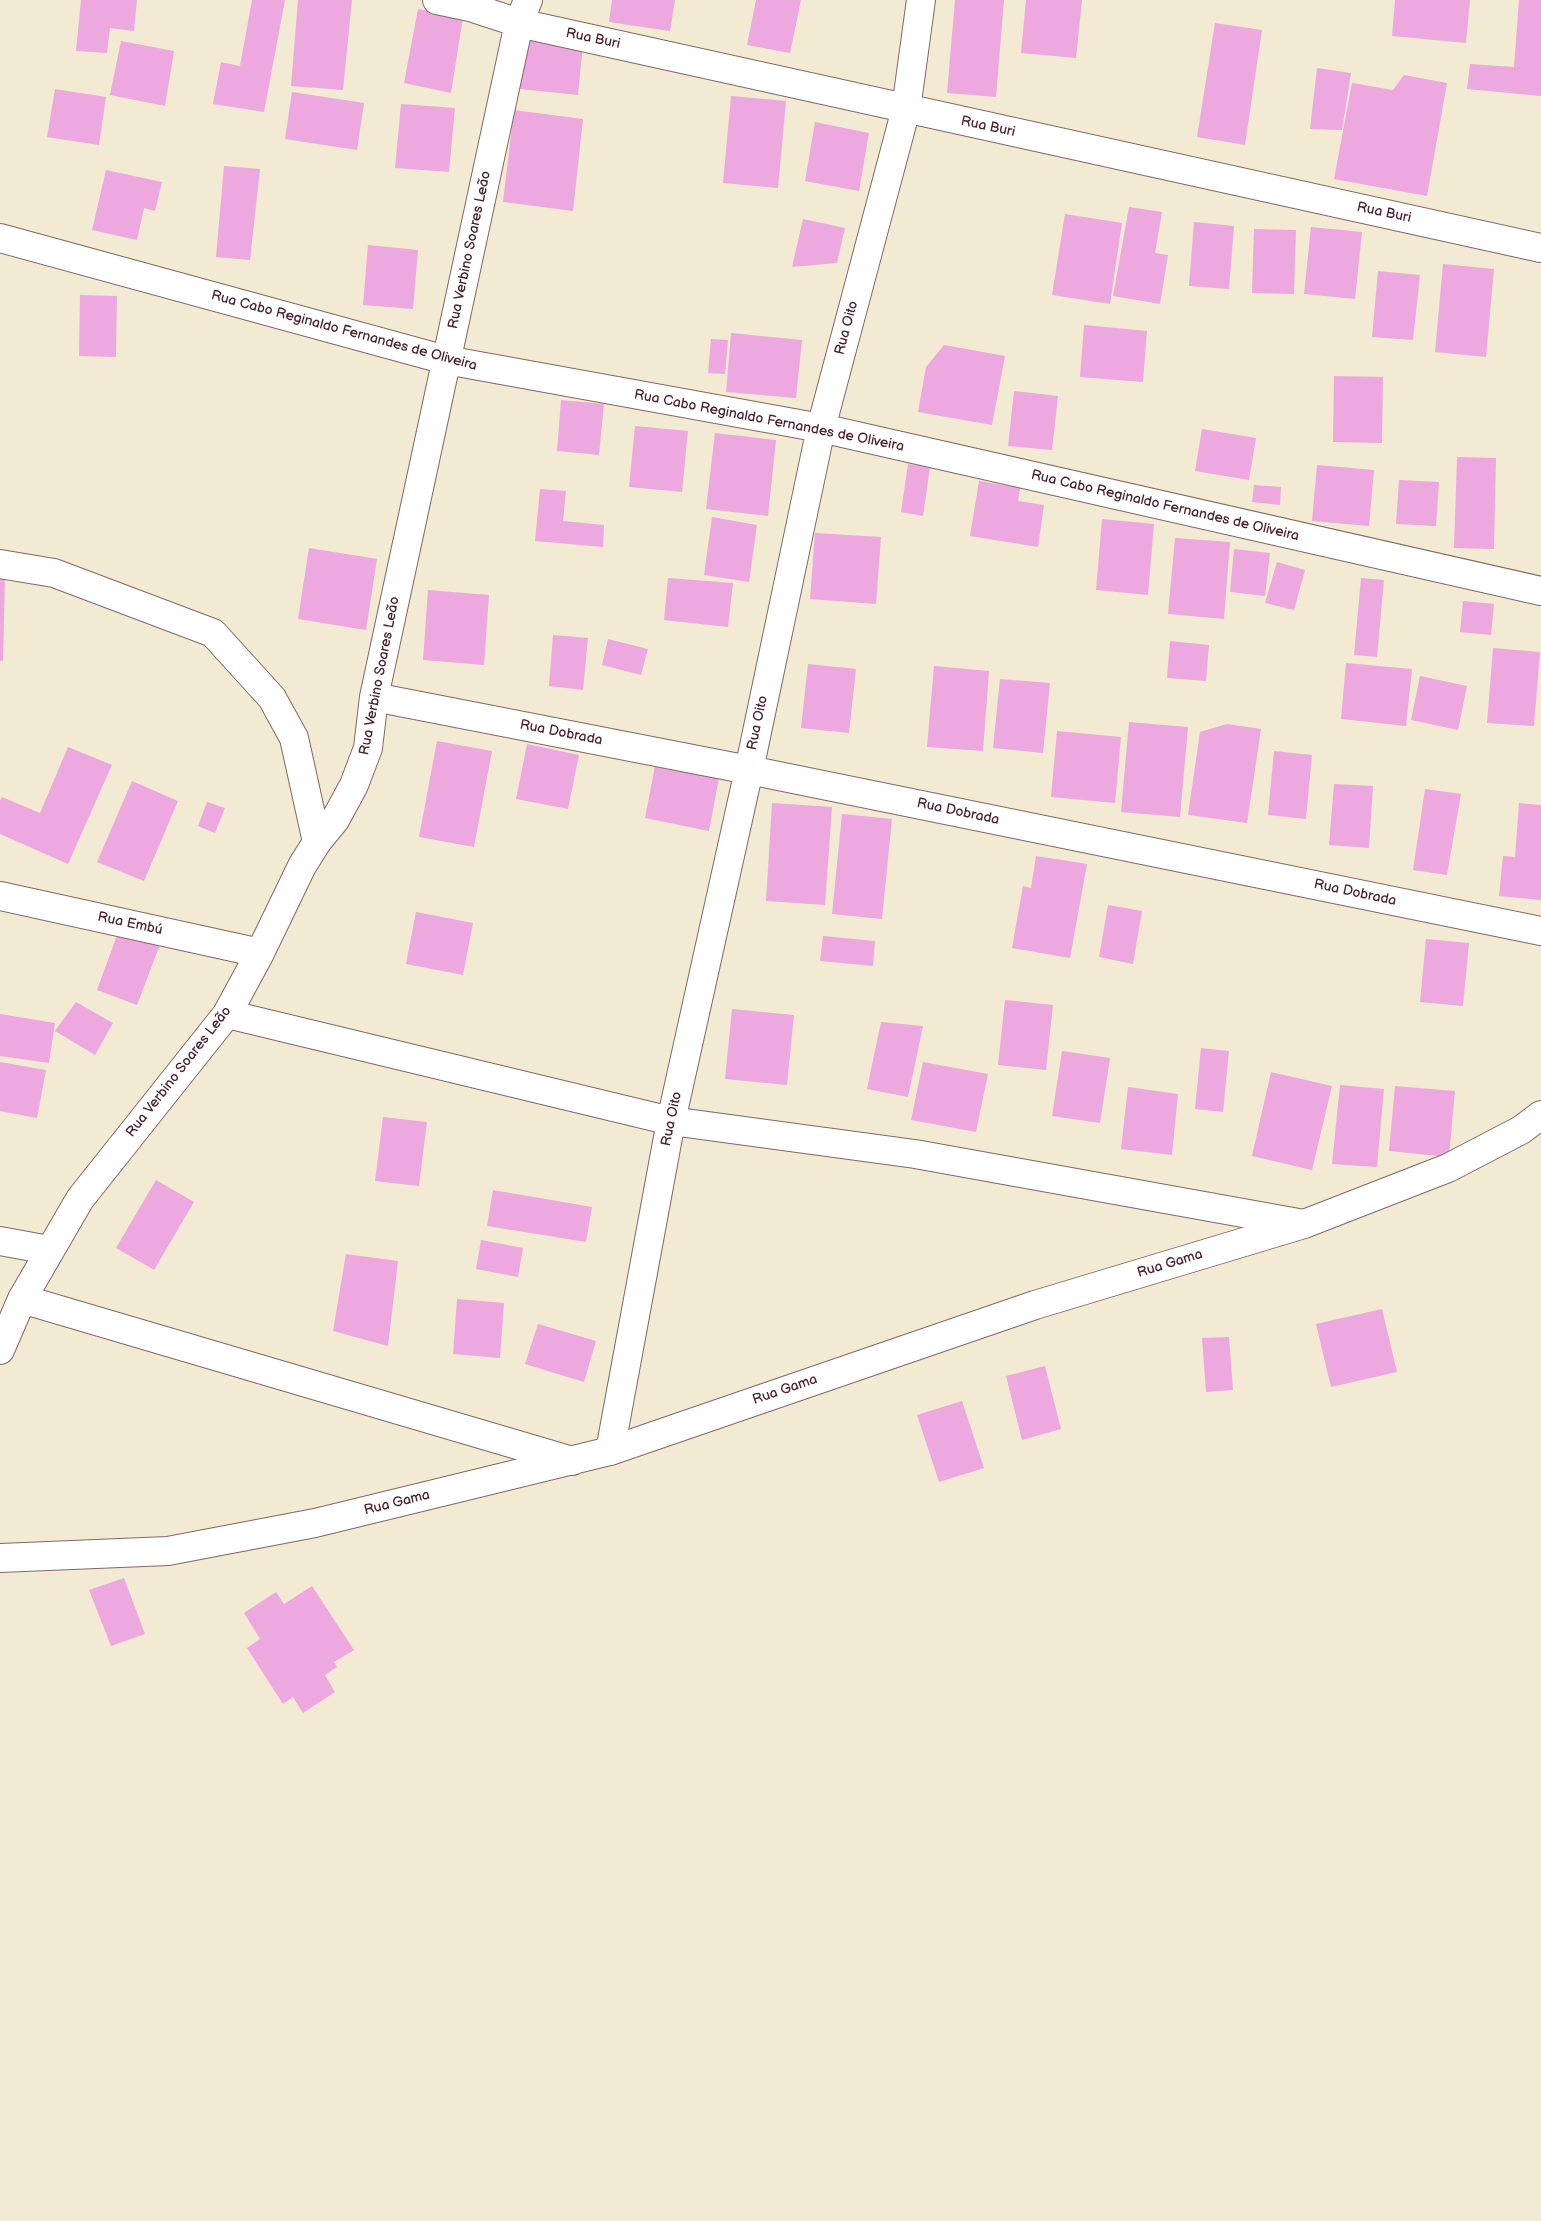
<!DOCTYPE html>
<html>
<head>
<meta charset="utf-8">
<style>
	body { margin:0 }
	canvas { display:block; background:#f2ead3 }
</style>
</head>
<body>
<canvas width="1541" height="2221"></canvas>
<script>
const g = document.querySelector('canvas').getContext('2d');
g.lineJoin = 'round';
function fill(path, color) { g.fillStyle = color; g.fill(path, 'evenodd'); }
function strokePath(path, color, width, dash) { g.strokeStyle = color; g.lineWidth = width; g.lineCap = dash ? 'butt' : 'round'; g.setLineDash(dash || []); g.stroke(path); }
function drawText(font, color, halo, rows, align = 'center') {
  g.font = font + ' "Balsamiq Sans",sans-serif'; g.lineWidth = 4.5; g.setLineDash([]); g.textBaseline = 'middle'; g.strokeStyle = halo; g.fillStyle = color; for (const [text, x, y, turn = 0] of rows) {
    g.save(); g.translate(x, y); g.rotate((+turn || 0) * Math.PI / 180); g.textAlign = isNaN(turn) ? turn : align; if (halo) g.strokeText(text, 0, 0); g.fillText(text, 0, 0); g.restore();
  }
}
fill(new Path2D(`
	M81 0H137L134 31 110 28 107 53 76 51Z
	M252 0H285L264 112 213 104 221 62 240 66Z
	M298 0H352L343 90 291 86Z
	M612 0H675L670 31 609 22Z
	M756 0H801L790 53 747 45Z
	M955 0H1004L996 97 947 93Z
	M1026 0H1082L1076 58 1021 53Z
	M1395 0H1470L1466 43 1392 36Z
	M1519 0H1541V96L1467 89 1470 64 1514 67Z
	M418 9 463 17 451 93 404 83Z
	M1215 23 1262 30 1245 145 1197 137Z
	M525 38 583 44 578 95 520 89Z
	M121 41 174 51 165 106 110 95Z
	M1317 68 1351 73 1342 130 1310 129Z
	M1404 75 1447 83 1427 196 1334 179 1352 83 1393 90Z
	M55 89 106 97 99 145 47 137Z
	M292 92 364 103 357 150 285 139Z
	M731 96 786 101 778 188 723 183Z
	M401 104 455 108 449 172 395 168Z
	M514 110 583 119 573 211 503 202Z
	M815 122 869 133 859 191 805 181Z
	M224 166 260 169 250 260 216 257Z
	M106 170 162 182 155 211 144 208 137 240 92 230Z
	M1129 207 1162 212 1155 253 1168 255 1160 304 1113 296Z
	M1065 214 1122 223 1110 304 1052 295Z
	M803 219 845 228 837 263 792 267Z
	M1194 222 1234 226 1229 289 1189 286Z
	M1311 227 1362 232 1355 299 1304 294Z
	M1254 229 1296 230 1294 294 1252 293Z
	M368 245 418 250 413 309 363 305Z
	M1443 264 1494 269 1486 357 1435 352Z
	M1378 271 1420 275 1413 340 1372 337Z
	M80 295 117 296 116 357 79 356Z
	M1084 325 1147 331 1143 382 1080 377Z
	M731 333 802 340 796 398 726 392Z
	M711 339 728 340 725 374 708 373Z
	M944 345 1005 356 992 425 918 412 926 367Z
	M1334 376 1383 377 1382 443 1333 442Z
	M1014 391 1058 396 1052 450 1008 446Z
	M561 400 604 404 599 455 557 451Z
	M635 426 688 431 682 492 629 487Z
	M1202 429 1256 438 1249 480 1195 471Z
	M715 433 776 440 768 516 706 509Z
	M1457 457 1496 458 1494 549 1454 548Z
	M908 464 930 467 923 516 901 512Z
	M1317 465 1374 470 1369 526 1312 521Z
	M1399 480 1439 482 1436 526 1396 524Z
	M979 481 1020 488 1018 501 1044 505 1038 547 970 536Z
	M1254 485 1281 487 1280 505 1252 502Z
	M540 489 566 491 563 521 604 525 603 547 535 541Z
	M712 517 757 525 749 582 704 575Z
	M1102 519 1154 524 1148 595 1096 590Z
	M815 533 881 537 876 604 810 599Z
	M1175 538 1230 542 1224 619 1168 614Z
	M309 548 377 559 366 630 298 619Z
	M1234 549 1270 553 1265 596 1230 592Z
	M1277 562 1305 570 1294 610 1265 603Z
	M0 578H5L3 661H0Z
	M668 578 733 583 728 627 664 620Z
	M1361 578 1384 580 1377 657 1354 655Z
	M428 590 489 595 484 665 423 660Z
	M1463 601 1494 604 1491 635 1460 632Z
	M553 635 588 638 583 690 549 686Z
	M608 639 648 649 641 675 602 665Z
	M1170 641 1209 645 1206 681 1167 678Z
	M1493 648 1540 652 1534 726 1487 723Z
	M1346 663 1412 669 1406 726 1341 719Z
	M808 664 856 669 849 733 801 728Z
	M934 666 989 671 983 751 927 747Z
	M1420 676 1467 686 1458 730 1411 720Z
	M1000 679 1050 683 1043 753 993 748Z
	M1129 722 1188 727 1180 817 1121 812Z
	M1227 724 1261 729 1247 823 1188 815 1200 732Z
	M1057 731 1121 737 1115 803 1051 797Z
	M437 741 492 751 474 847 419 837Z
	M527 744 579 755 568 809 516 799Z
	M68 747 112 765 68 864 0 834V801L2 797 40 813Z
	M1274 751 1312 755 1306 819 1268 815Z
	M655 766 719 778 709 831 645 818Z
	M132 781 178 801 144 881 97 862Z
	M1334 784 1373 786 1369 848 1329 845Z
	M1425 789 1461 794 1447 875 1413 870Z
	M207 802 225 808 215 833 198 826Z
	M772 803 832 807 825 905 766 901Z
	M1519 803 1541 805V900L1499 896 1503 856 1515 857Z
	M842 814 892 819 882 919 832 914Z
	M1036 856 1087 864 1070 958 1012 948 1023 886 1031 888Z
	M1108 905 1142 911 1133 964 1099 957Z
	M416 912 473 923 463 975 406 964Z
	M120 927 161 942 137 1005 97 990Z
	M823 936 875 941 873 966 820 961Z
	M1426 939 1469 943 1463 1006 1420 1002Z
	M1005 1000 1053 1005 1046 1070 998 1065Z
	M76 1002 113 1023 95 1055 55 1031Z
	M732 1009 794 1015 787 1085 725 1079Z
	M0 1014 55 1023 49 1063 0 1056Z
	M881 1022 923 1026 908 1097 867 1089Z
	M1201 1048 1229 1051 1223 1112 1195 1109Z
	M1062 1051 1110 1058 1100 1123 1052 1116Z
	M0 1062 46 1070 37 1118 0 1111Z
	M923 1062 988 1074 976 1132 911 1120Z
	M1271 1072 1332 1086 1312 1170 1252 1156Z
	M1340 1085 1384 1089 1377 1167 1332 1164Z
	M1395 1086 1455 1091 1449 1157 1389 1151Z
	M1128 1087 1178 1094 1172 1155 1121 1149Z
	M383 1117 427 1122 419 1186 375 1181Z
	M156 1180 194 1202 154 1270 116 1248Z
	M493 1190 592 1207 586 1242 487 1226Z
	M481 1240 523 1248 518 1277 476 1269Z
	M346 1254 398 1261 388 1346 333 1331Z
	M457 1299 504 1303 500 1358 453 1354Z
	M1382 1309 1397 1372 1331 1387 1316 1324Z
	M538 1324 596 1341 584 1382 525 1364Z
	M1229 1337 1233 1390 1206 1392 1202 1338Z
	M1045 1366 1061 1429 1022 1440 1006 1376Z
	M962 1401 984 1468 939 1482 917 1415Z
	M124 1578 145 1634 111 1646 89 1590Z
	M312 1586 354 1650 334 1662 337 1667 325 1675 335 1692 303 1713 293 1697 283 1704 247 1648 260 1639 244 1613 276 1592 284 1604Z`), '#eda8df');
const minor = new Path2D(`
	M437 0 470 7 519 23 1541 248
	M0 238 446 360 821 428 1541 591
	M0 564 54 573 213 633 272 698 294 738 317 842
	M374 697 749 770 1541 931
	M0 896 260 953
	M227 1014 671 1121 915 1154 1304 1224
	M0 1241 49 1250
	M22 1299 572 1461
	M0 1350 22 1299 80 1199 227 1014 260 953 302 866 317 842 335 820 354 785 368 748 374 697 519 23 528 0
	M610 1451 671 1121 749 770 821 428 906 109 921 0`);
const tertiary = new Path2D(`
	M0 1558 168 1551 315 1523 610 1451 1035 1305 1304 1224 1448 1168 1521 1130 1541 1115`);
strokePath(minor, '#856666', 30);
strokePath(tertiary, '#856666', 30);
strokePath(minor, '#fff', 28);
strokePath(tertiary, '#fff', 28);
drawText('14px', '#4a1f2b', '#fff', [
	["Rua Buri",593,39,12],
	["Rua Buri",988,127,12],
	["Rua Buri",1384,213,12],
	["Rua Verbino Soares Leão",470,250,-78],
	["Rua Oito",847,328,-75],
	["Rua Cabo Reginaldo Fernandes de Oliveira",344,331,15],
	["Rua Cabo Reginaldo Fernandes de Oliveira",769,421,11],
	["Rua Cabo Reginaldo Fernandes de Oliveira",1165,506,13],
	["Rua Verbino Soares Leão",380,676,-79],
	["Rua Oito",758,723,-78],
	["Rua Dobrada",561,733,11],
	["Rua Dobrada",958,812,12],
	["Rua Dobrada",1355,893,12],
	["Rua Embú",130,924,12],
	["Rua Verbino Soares Leão",179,1072,-52],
	["Rua Oito",672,1119,-78],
	["Rua Gama",1170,1264,-17],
	["Rua Gama",785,1390,-19],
	["Rua Gama",397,1503,-14]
]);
</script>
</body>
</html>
